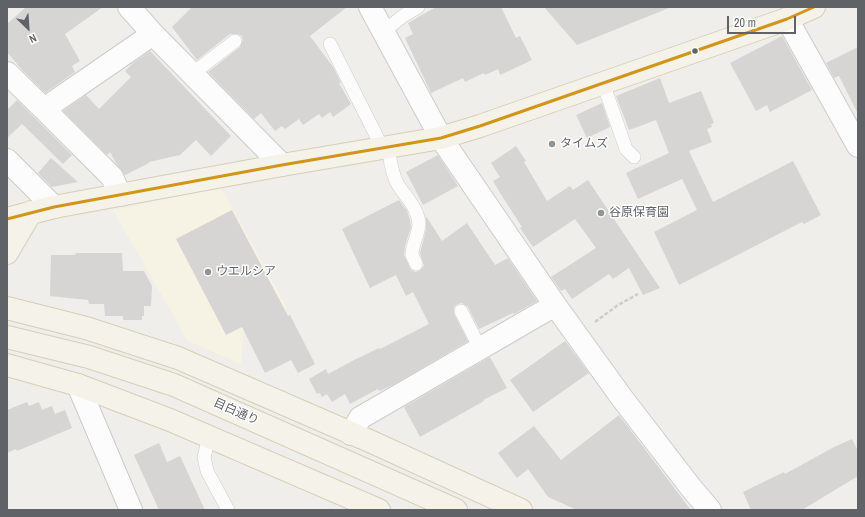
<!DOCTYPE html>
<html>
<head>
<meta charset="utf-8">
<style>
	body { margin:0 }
	#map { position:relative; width:865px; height:517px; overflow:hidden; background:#efeeea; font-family:"Archivo Narrow",sans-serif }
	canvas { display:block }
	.frame { position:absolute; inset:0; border:8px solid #5f6368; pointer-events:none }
	.north { position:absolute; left:8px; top:8px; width:40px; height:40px; -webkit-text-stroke:3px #fff; paint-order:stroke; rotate:155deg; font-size:11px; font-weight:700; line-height:16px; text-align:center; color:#5f6368 }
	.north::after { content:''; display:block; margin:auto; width:14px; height:18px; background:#5f6368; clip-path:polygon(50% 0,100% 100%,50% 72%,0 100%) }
	.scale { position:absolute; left:727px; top:16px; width:69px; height:18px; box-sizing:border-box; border:2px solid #5f6368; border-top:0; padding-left:5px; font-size:12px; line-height:14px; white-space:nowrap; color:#5f6368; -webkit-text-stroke:3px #fff; paint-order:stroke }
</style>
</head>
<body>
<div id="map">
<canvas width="865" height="517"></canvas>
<div class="frame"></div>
<div class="north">N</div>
<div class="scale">20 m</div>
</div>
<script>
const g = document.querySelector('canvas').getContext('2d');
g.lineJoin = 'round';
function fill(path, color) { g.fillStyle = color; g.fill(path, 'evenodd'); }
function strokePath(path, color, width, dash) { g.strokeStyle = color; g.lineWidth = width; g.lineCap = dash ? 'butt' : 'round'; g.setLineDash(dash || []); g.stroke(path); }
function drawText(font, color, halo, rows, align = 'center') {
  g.font = font + ' "Archivo Narrow","Noto Sans JP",sans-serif'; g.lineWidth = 3; g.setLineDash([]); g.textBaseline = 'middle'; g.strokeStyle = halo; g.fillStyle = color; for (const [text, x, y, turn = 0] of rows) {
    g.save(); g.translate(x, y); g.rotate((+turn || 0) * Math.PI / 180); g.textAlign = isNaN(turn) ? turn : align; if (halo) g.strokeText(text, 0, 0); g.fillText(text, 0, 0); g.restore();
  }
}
fill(new Path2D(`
	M221 188 287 308 243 332 241 364 188 341 113 210Z`), '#f7f3e4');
fill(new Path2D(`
	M26 7H103L65 34 80 61 72 66 75 72 45 93 22 70 7 52V24Z
	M192 7H347L310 36 333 67 341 83H339L351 104 333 117 330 112 322 118 319 114 303 125 299 119 285 129 282 126 275 131 261 113 254 119 208 72 240 47 243 40 242 36 238 34H230L197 60 172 27Z
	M436 7H501L516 38 520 36 532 60 500 75 498 69 485 75 484 73 465 82 463 78 431 93 405 38 413 34 408 23Z
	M544 7H669V8L577 45Z
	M782 36 812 90 770 112 767 105 756 111 730 63Z
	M858 47V114L839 76 834 78 826 63Z
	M150 51 231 136 211 156 196 140 180 155 149 162V163L125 175 116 163 110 152 107 155 63 111 86 95 99 109 131 77 125 71 133 63Z
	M660 78 669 103 701 91 714 123 711 124 712 127 707 129 712 142 689 151 713 202 793 161 821 215 804 224 802 222 679 285 654 232 697 210 682 179 638 199 626 173 669 153 656 120 629 130 616 96Z
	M17 100 72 155 63 164 22 124 7 138V110Z
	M602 103 610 127 587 138 576 115Z
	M516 146 526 161 524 162 547 201 570 186 573 190 588 180 660 288 643 295 629 268 613 279 609 274 572 299 565 289 561 291 551 277 596 248 575 219 533 247 520 228 522 227 502 196 493 181 500 177 491 163Z
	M438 155 458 186 423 205 406 172Z
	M51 158 78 182 52 187 38 173Z
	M399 200 407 211 410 220 411 227 405 246 404 255 411 270 415 272 419 271 424 266 420 253 426 230V216L442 241 467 223 495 265 508 258 537 301 514 314 513 313 479 329 468 307 462 303 458 304 454 307V314L468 341 393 385 379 391 378 389 350 404 345 394 332 402 327 394 322 397 320 393 317 394 309 379 326 369 328 374 354 360 379 348 380 349 429 324 413 292 406 296 396 275 370 288 342 229Z
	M232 210 288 316 290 315 315 364 298 373 291 360 265 373 242 327 226 335 176 239Z
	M76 253H122L123 271H144L152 286 151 306H144V316H142V320H123V316H105L104 304H89L88 300 50 296 51 255H75Z
	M565 341 589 373 533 412 510 380Z
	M490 357 507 388 483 400 484 401 420 437 404 407Z
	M27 402 29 406 39 402 42 410 52 406 55 414 65 410 72 428 17 451 16 449 7 453V410Z
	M619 415 691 510H577L548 497 528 469 517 478 498 453 534 426 561 460Z
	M852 439 858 451V476L802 510H751L743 492 784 472 785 474 834 447Z
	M159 443 167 462 180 456 205 510H159L134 455Z`), '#d6d5d3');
const service = new Path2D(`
	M383 32 403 16 418 7
	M330 44 382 147
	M192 74 235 41
	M603 83 626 149 634 157
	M388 147C390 158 391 172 397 183 405 197 418 207 419 224 419 234 411 247 412 255 413 258 415 261 416 264
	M461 311 480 348
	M209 437 204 457 207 471 228 510`);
const minor = new Path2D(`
	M129 7 153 34 282 165
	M370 7 441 138 555 305 622 398 692 489 710 510
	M787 19 858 146
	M7 73 44 109
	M7 160 54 207
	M120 195 112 177 44 109 153 34
	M78 385 131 510
	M351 434 360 418 555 305`);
const primary = new Path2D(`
	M7 219 54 207 282 165 441 138 480 126 681 56 787 19 814 7
	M7 253 31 212
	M7 308 86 328 178 358 374 443 521 510
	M7 337 89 357 174 385 456 510
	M7 365 78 385 170 420 379 510`);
strokePath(service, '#cbcccc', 14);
strokePath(minor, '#cbcccc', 24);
strokePath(primary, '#d7ceb8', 24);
strokePath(new Path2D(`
	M595 322 618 305 638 294`), '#cacfcc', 2.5, [4, 2]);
strokePath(service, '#fdfcfc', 13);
strokePath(minor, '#fdfcfc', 22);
strokePath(primary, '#f4f2e9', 22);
strokePath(new Path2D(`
	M7 219 54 207 282 165 441 138 480 126 787 19 814 7`), '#d1951a', 3);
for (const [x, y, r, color] of [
	[695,51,3.5,"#5f6368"],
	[552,144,4,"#919496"],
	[601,213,4,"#919496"],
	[208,272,4,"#919496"]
]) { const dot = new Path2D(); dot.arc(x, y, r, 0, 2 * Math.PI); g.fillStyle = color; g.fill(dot); strokePath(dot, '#fff', 1.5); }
drawText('12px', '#5f6368', '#fff', [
	["タイムズ",560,144],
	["谷原保育園",609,213],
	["ウエルシア",216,272]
], 'left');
drawText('12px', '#5f6368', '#fff', [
	["目白通り",236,412,24]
]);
</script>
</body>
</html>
